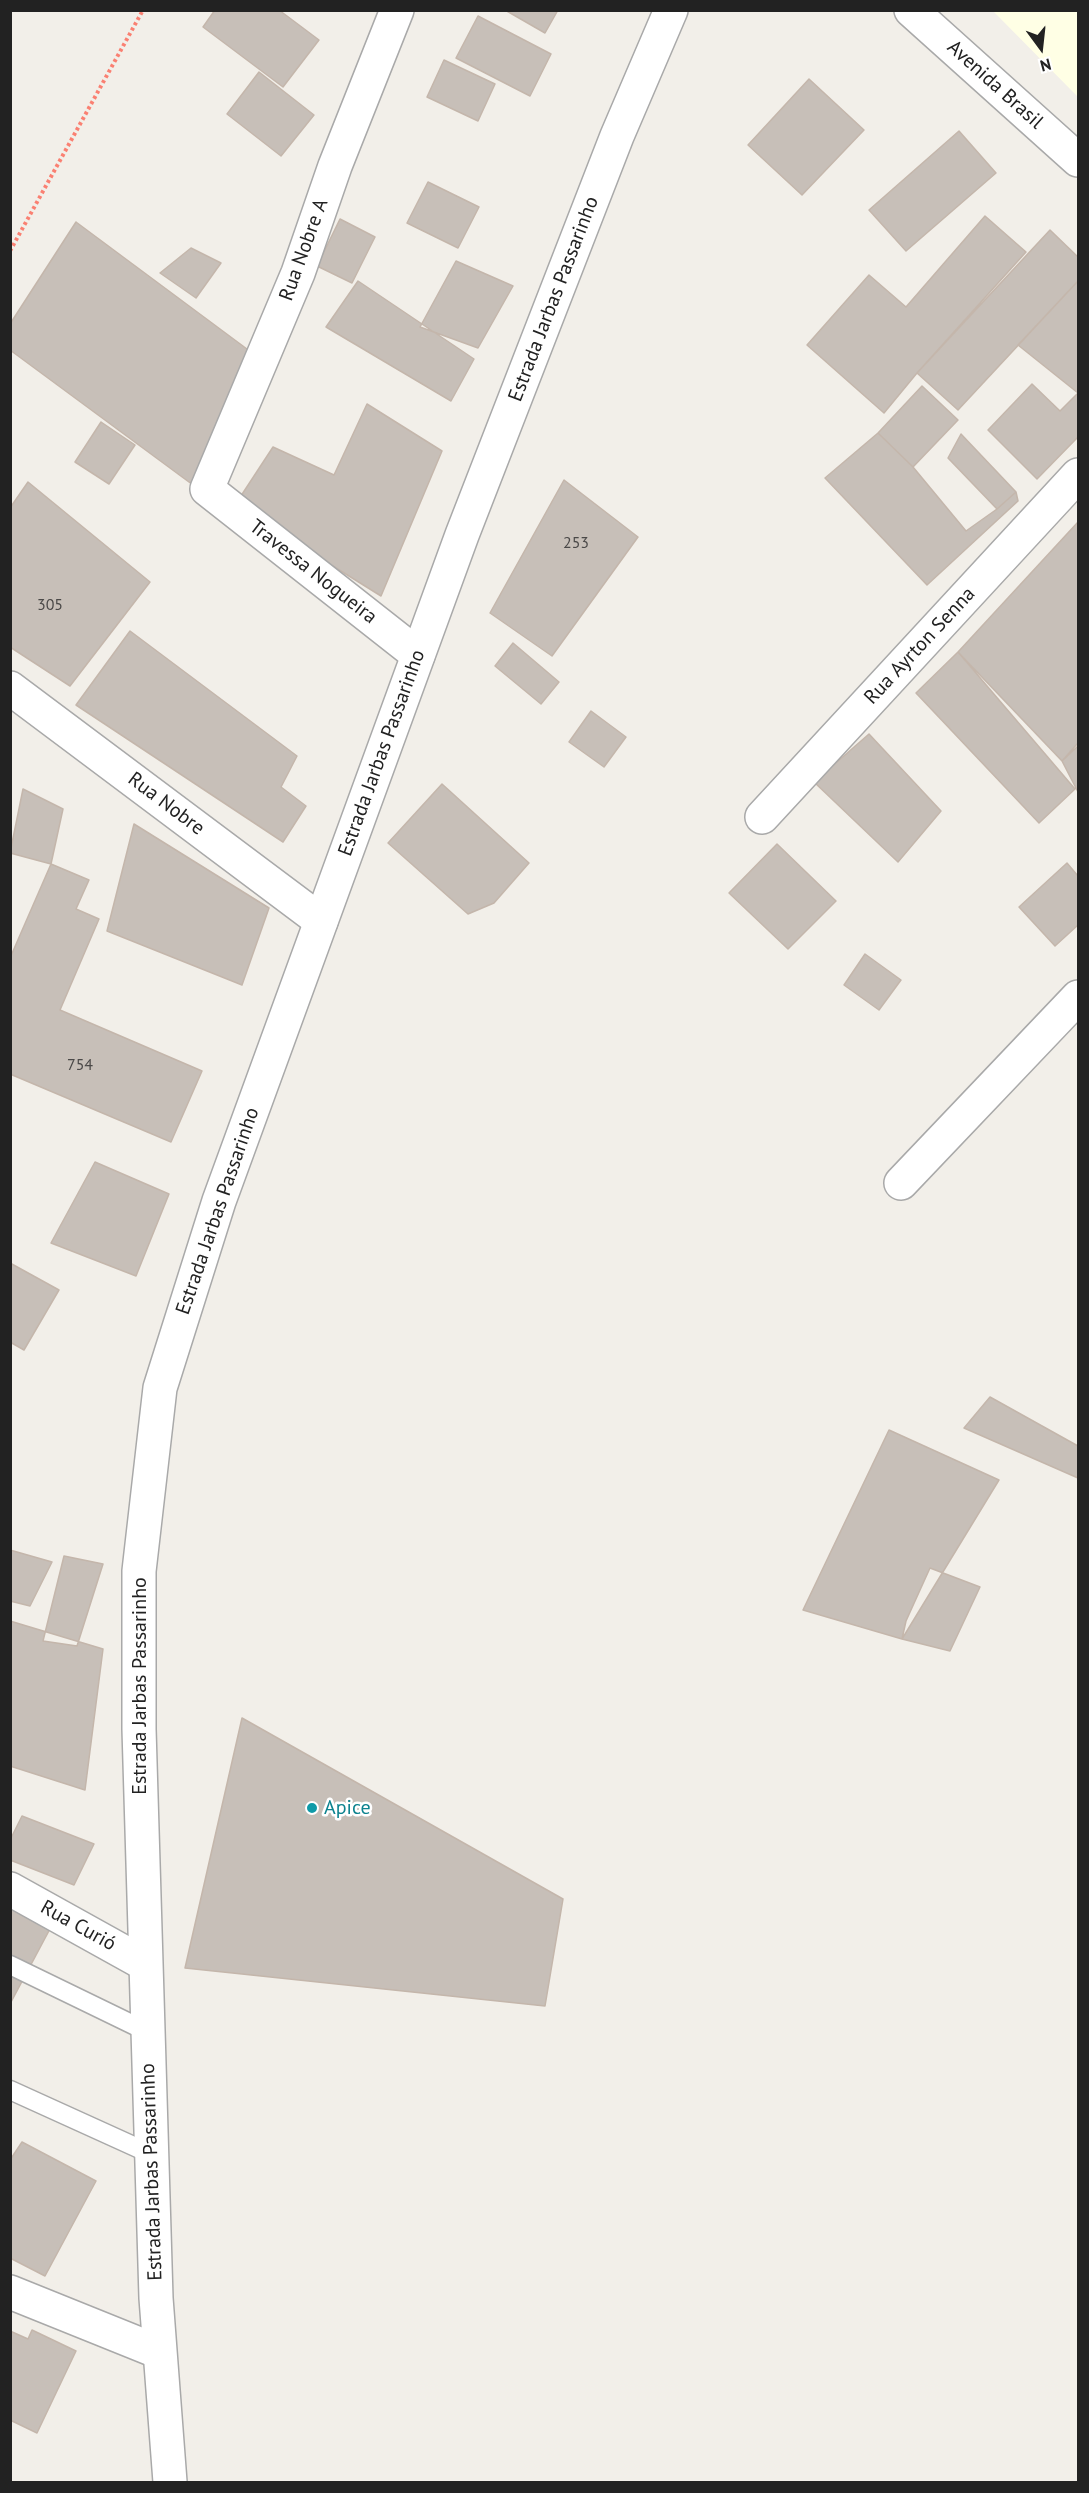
<!DOCTYPE html>
<html>
<head>
<meta charset="utf-8">
<style>
	body { margin:0 }
	#map { position:relative; width:1089px; height:2493px; overflow:hidden; background:#f2efe9; font-family:"PT Sans",sans-serif }
	canvas { display:block }
	.frame { position:absolute; inset:0; border:12px solid #222; pointer-events:none }
	.north { position:absolute; left:1011px; top:18px; width:60px; height:60px; -webkit-text-stroke:4px #fff; paint-order:stroke; rotate:165deg; font-size:16px; font-weight:700; line-height:24px; text-align:center; color:#222 }
	.north::after { content:''; display:block; margin:auto; width:21px; height:27px; background:#222; clip-path:polygon(50% 0,100% 100%,50% 72%,0 100%) }
</style>
</head>
<body>
<div id="map">
<canvas width="1089" height="2493"></canvas>
<div class="frame"></div>
<div class="north">N</div>
</div>
<script>
const g = document.querySelector('canvas').getContext('2d');
g.lineJoin = 'round';
function fill(path, color) { g.fillStyle = color; g.fill(path, 'evenodd'); }
function strokePath(path, color, width, dash) { g.strokeStyle = color; g.lineWidth = width; g.lineCap = dash ? 'butt' : 'round'; g.setLineDash(dash || []); g.stroke(path); }
function drawText(font, color, halo, rows, align = 'center') {
  g.font = font + ' "PT Sans",sans-serif'; g.lineWidth = 5; g.setLineDash([]); g.textBaseline = 'middle'; g.strokeStyle = halo; g.fillStyle = color; for (const [text, x, y, turn = 0] of rows) {
    g.save(); g.translate(x, y); g.rotate((+turn || 0) * Math.PI / 180); g.textAlign = isNaN(turn) ? turn : align; if (halo) g.strokeText(text, 0, 0); g.fillText(text, 0, 0); g.restore();
  }
}
fill(new Path2D(`
	M993 11H1078V97Z`), '#ffffe5');
const building = new Path2D(`
	M215 10H279L319 40 283 87 203 27Z
	M505 10H558L545 33Z
	M478 16 551 54 530 96 456 58Z
	M444 60 495 84 478 121 427 97Z
	M259 72 314 115 281 156 227 114Z
	M809 79 864 130 802 195 748 145Z
	M959 131 996 173 906 251 869 210Z
	M428 182 479 207 458 248 407 223Z
	M985 216 1026 252 917 373 884 413 807 345 869 275 906 307Z
	M340 219 375 237 352 283 317 266Z
	M76 222 251 352 193 485 10 350V324Z
	M1050 230 1078 257V281L958 410 917 373Z
	M191 248 221 263 196 298 160 273Z
	M456 261 513 286 478 348 420 327Z
	M358 281 474 359 451 401 326 327Z
	M1078 281V437L1037 479 988 430 1032 384 1060 411 1078 393 1018 345Z
	M922 386 958 420 913 467 878 433Z
	M367 404 442 451 381 596 235 505 273 447 334 475Z
	M101 422 135 445 109 484 75 462Z
	M878 433 913 467 966 531 997 509 1016 492 1018 501 927 585 825 478Z
	M961 434 1016 492 997 509 948 458Z
	M564 480 638 537 552 656 490 613Z
	M28 482 150 582 70 686 10 647V508Z
	M1078 522V743L1062 761 958 652Z
	M130 631 297 756 281 787 306 806 283 842 76 705Z
	M513 643 559 682 541 704 495 666Z
	M958 652 1075 789 1039 823 916 693Z
	M591 711 626 737 604 767 569 742Z
	M869 734 941 811 898 862 814 782Z
	M1078 746V792L1062 761Z
	M442 784 529 863 494 903 468 914 388 843Z
	M23 789 63 809 51 864 10 853Z
	M134 824 269 908 242 985 107 931Z
	M777 844 836 901 788 949 729 893Z
	M1067 863 1078 876V925L1055 946 1019 907Z
	M51 864 89 880 76 909 99 919 60 1010 202 1071 171 1142 10 1074V958Z
	M865 954 901 980 879 1010 844 985Z
	M95 1162 169 1194 136 1276 51 1243Z
	M10 1263 59 1290 24 1350 10 1342Z
	M990 1397 1078 1446V1478L964 1428Z
	M889 1430 999 1480 902 1639 803 1610Z
	M10 1550 52 1562 30 1606 10 1601Z
	M64 1556 103 1564 77 1646 43 1641Z
	M930 1568 980 1587 950 1651 902 1639 906 1621Z
	M10 1621 103 1649 85 1790 10 1766Z
	M242 1718 563 1899 545 2006 185 1968Z
	M22 1816 94 1844 74 1885 10 1860V1840Z
	M10 1907 51 1927 10 2004Z
	M22 2142 96 2181 45 2276 10 2258V2160Z
	M32 2330 76 2351 37 2433 10 2420V2331L28 2339Z`);
fill(building, '#c7bfb8');
strokePath(building, '#c4b6ab', 1.5);
const service = new Path2D(`
	M10 1965 148 2032
	M10 2090 151 2154`);
const minor = new Path2D(`
	M397 10 335 166 298 273 207 489 418 655
	M10 688 321 921
	M762 817 1078 475
	M901 1183 1078 997
	M10 1889 145 1964
	M10 2292 159 2352`);
const tertiary = new Path2D(`
	M911 10 1078 160
	M170 2482 156 2298 139 1729V1571L160 1388 219 1201 462 535 617 136 671 10`);
strokePath(service, '#a9a9a9', 21);
strokePath(minor, '#a9a9a9', 36);
strokePath(tertiary, '#a9a9a9', 36);
strokePath(new Path2D(`
	M10 251 143 10`), '#fa8072', 4, [3, 3]);
strokePath(service, '#fff', 18);
strokePath(minor, '#fff', 33);
strokePath(tertiary, '#fff', 33);
for (const [x, y, r, color] of [
	[312,1808,6,"#0f9aa8"]
]) { const dot = new Path2D(); dot.arc(x, y, r, 0, 2 * Math.PI); g.fillStyle = color; g.fill(dot); strokePath(dot, '#fff', 2); }
drawText('16px', '#4b4948', null, [
	["253",576,543],
	["305",50,605],
	["754",80,1065]
]);
drawText('20px', '#222', '#fff', [
	["Avenida Brasil",995,85,42],
	["Rua Nobre A",304,250,-70],
	["Estrada Jarbas Passarinho",554,299,-69],
	["Travessa Nogueira",313,572,38],
	["Rua Ayrton Senna",920,646,-47],
	["Estrada Jarbas Passarinho",382,753,-70],
	["Rua Nobre",166,804,37],
	["Estrada Jarbas Passarinho",218,1211,-71],
	["Estrada Jarbas Passarinho",140,1686,-90],
	["Rua Curió",78,1926,29],
	["Estrada Jarbas Passarinho",152,2172,-92]
]);
drawText('20px', '#0d838f', '#fff', [
	["Apice",324,1808]
], 'left');
</script>
</body>
</html>
